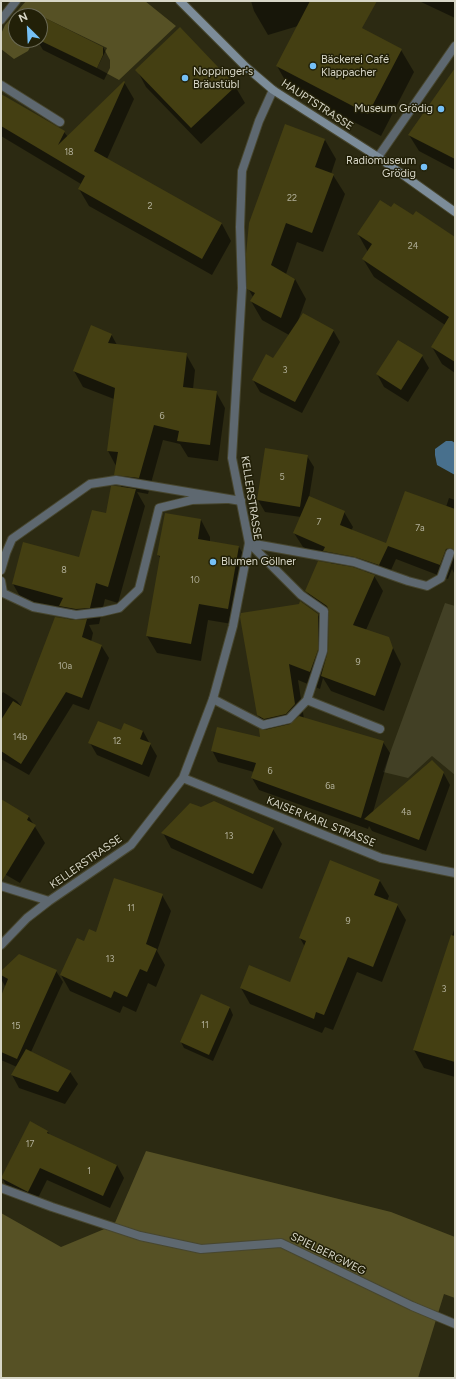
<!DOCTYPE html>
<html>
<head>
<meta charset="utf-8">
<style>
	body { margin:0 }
	#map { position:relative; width:456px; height:1379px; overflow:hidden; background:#2c2a12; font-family:Figtree,sans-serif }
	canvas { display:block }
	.frame { position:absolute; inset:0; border:2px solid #d7d6c7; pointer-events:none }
	.north { position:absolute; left:8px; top:8px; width:40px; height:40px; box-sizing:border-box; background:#222008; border:1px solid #6a6954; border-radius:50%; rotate:336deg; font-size:11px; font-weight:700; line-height:16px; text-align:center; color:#d7d6c7 }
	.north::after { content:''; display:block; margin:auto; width:14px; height:18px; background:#75c0f6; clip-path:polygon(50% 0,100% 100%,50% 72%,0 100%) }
</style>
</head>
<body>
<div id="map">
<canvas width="456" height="1379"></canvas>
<div class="frame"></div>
<div class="north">N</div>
</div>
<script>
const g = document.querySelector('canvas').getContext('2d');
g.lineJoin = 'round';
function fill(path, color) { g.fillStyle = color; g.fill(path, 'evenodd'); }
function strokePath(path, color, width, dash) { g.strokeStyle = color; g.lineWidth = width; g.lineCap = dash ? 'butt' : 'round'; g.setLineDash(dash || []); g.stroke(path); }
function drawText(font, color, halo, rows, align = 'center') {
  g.font = font + ' Figtree,sans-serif'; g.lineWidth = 3; g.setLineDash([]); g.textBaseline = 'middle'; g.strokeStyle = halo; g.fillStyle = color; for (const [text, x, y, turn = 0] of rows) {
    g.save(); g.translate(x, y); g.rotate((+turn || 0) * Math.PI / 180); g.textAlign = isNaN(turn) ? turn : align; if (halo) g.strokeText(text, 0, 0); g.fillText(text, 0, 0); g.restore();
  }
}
fill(new Path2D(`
	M445 603 455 606V775L432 756 408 778 383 772Z`), '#424025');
fill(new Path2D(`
	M26 1H145L176 26 119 80 97 68 107 48 45 18 40 28V16H16V40H34L28 51 14 59 1 49V34L5 25Z
	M146 1151 391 1212 455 1237V1298L444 1294 418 1378H1V1213L61 1247 114 1225Z`), '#565125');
fill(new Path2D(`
	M446 441H452L455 443V475L437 465 435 455V449Z`), '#48708d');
fill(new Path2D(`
	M251 1H311L401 50 414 72 381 136 290 89 277 66 298 26 268 35 254 11Z
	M419 1H455V18Z
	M37 40 103 47 110 60V68L104 80 43 50Z
	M137 70 235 86 245 103 201 144 146 87Z
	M455 70V170L419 151 409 135Z
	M124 82 134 99 107 159 222 224 231 241 212 275 89 206 79 189 81 184 1 136V95L64 132 68 137Z
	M325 140 336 159 331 174 333 175 345 194 323 252 297 242 286 274 295 279 306 299 298 321 333 330 340 342 302 413 260 392 253 380 273 359 289 335 262 320 251 301 253 297 248 288Z
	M392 208 413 217 455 239V373L442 364 432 347 445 325 374 277 363 259 368 252 358 234Z
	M111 334 117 345 186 354 195 370 193 389 216 392 225 408 218 461 188 457 180 444 163 440 148 494 137 492 145 506 118 603 105 599 99 624 89 625 93 633 91 642 101 645 109 658 89 710 73 704 29 775 1 759V695L3 692 17 701 22 707 68 620 63 611 22 600 13 584 80 558 122 488 115 475 116 466 108 451 114 399 83 387 74 371Z
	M422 356 429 368 408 402 384 387 377 374Z
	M307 456 314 467 309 498 344 512 353 527 351 531 386 544 446 507 449 498 455 500V575L452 569 448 579 396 559 387 579 373 574 383 591 366 630 388 638 401 664 384 711 331 691 323 678 320 689 298 680 304 719 383 742 390 753 373 812 443 772 450 785 426 851 372 831 369 826 368 829 259 790 252 778 254 772 218 762 212 750 261 739 267 731 258 715 318 615 328 632V657L330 617 315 606 306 591 332 565 328 558 303 547 294 533 301 517 265 512 258 500ZM353 552 365 572H363L352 553Z
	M201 520 210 537V542L239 547 249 564 238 625 208 620 201 661 157 653 147 636 161 559 158 555Z
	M121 731H143L150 744 157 756 149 777 97 755 90 743Z
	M1 800 29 817 45 843 20 883 1 872Z
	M273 829 282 844 262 889 171 848 163 833Z
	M380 881 389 896 387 901 397 905 406 920 382 982 357 972 333 1030 325 1027 322 1033 250 1004 241 988 249 966 290 983 305 947 300 938Z
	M162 895 171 911 157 951 165 965 156 987 148 983 136 1012 123 1006 120 1013 70 991 61 975 84 942 97 933Z
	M455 927V1077L424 1068 414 1050Z
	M56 971 63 982 31 1052 70 1072 78 1084 65 1104 19 1088 12 1075 17 1067 1 1060V998L6 986H5L1 979V972Z
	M201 996 230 1008 233 1015 213 1061 184 1048 181 1042Z
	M30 1122 48 1132 50 1136 117 1165 124 1178 110 1208 47 1180 35 1204 9 1190 2 1178Z`), '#0007');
fill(new Path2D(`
	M310 1H377L362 28 402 49 368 114 276 66Z
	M45 18 103 47V55L97 68 39 40 40 28Z
	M180 27 236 86 191 128 135 70Z
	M455 68V159L408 135Z
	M124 81 125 82 94 151 222 223 202 259 78 189 85 176 1 126V94L65 131 58 145Z
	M285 124 325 139 315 167 334 174 312 233 286 223 271 265 295 279 281 318 250 301 255 293 247 289 246 254 249 223Z
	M380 200 391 207 394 203 413 215 416 211 455 237V362L431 347 449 317 362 259 372 244 357 234Z
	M303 313 334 330 295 402 252 380 266 354 273 358Z
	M91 325 112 334 108 343 187 353 183 387 217 391 210 445 177 441 179 431 154 425 139 478 114 475 118 452 107 451 115 388 73 371Z
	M398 340 423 355 401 390 376 374Z
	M265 448 308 455 300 507 257 500Z
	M111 486H116L136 489 108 587 96 583 90 608 76 609 59 606 63 598 12 584 23 542 79 557 92 510 106 513Z
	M405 491 455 509V551L451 548 446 549 440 565 388 546 379 565 355 557 323 551 325 547 293 533 309 496 345 511 340 525 386 543Z
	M165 513 201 519 198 539 239 546 228 609 199 604 191 644 146 636 160 556 157 555Z
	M318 561 353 567 375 575 353 625 389 637 393 648 375 696 321 676 328 651 329 611 327 606 305 591Z
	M300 601 318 614V650L310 672 289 664 295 704 286 714 264 719 257 715 240 617 241 613 299 604Z
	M55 617 75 620 87 619 82 637 102 645 82 698 66 692 21 764 1 751V720L13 701 21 706Z
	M299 716 384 741 361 818 251 778 256 763 211 751 217 727 260 737 259 729 264 730 290 724Z
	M98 721 121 730 124 723 143 731 140 739 151 743 142 765 88 743Z
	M432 760 444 772 419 840 364 819Z
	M1 799 29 816 27 820 36 825 2 881Z
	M214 801 274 828 253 874 161 833 190 803 201 807Z
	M330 860 380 880 374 895 398 904 373 967 348 957 324 1015 316 1012 314 1019 240 988 249 965 290 982 306 941 299 938Z
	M114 878 163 894 146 944 157 949 147 972 140 969 127 997 114 991 111 998 60 975 77 938 84 941 89 929 96 932Z
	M451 935 455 936V1062L413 1050Z
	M19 954 57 970 17 1059 1 1052V996L8 979 1 975V971Z
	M201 994 230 1007 209 1055 180 1042Z
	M26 1049 71 1071 58 1092 11 1075Z
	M30 1121 48 1131 47 1133 117 1165 103 1196 40 1168 28 1192 1 1178Z`), '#443f12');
const lane = new Path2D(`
	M1 20 16 1
	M1 85 60 122
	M1 570 6 553 12 539 90 484 116 480 241 501
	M1 581 3 593 33 607 76 615 102 612 119 608 139 589 159 508 192 500 226 499
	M213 699 263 725 289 719 307 700 323 651 324 611 301 595 249 543 354 562 408 581 427 586 441 578 450 553
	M307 700 380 729
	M1 1188 52 1207 140 1236 201 1249 281 1243 412 1306 455 1324`);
const street = new Path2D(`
	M378 157 455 46
	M183 778 381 858 455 873
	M1 886 49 901
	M1 945 27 918 49 901 131 845 183 778 213 699 233 626 249 543 232 458 242 288 240 227 242 171 259 121 273 90`);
const secondary = new Path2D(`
	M180 1 246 67 273 90 378 157 455 212`);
strokePath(lane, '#47462f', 10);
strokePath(street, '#47462f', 10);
strokePath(secondary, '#47462f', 10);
strokePath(lane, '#5e6870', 8);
strokePath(street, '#5e6870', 8);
strokePath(secondary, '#7c8c99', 8);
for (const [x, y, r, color] of [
	[313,66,4,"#75c0f6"],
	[185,78,4,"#75c0f6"],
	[441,109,4,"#75c0f6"],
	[424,167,4,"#75c0f6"],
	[213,562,4,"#75c0f6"]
]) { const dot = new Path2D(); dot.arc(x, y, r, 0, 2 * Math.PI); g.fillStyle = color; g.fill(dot); strokePath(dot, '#222008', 1.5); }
drawText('9px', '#b2b09a', null, [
	["18",69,152],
	["22",292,198],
	["2",150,206],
	["24",413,246],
	["3",285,370],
	["6",162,416],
	["5",282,477],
	["7",319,522],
	["7a",420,528],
	["8",64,570],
	["10",195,580],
	["9",358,662],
	["10a",65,666],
	["14b",20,737],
	["12",117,741],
	["6",270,771],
	["6a",330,786],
	["4a",406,812],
	["13",229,836],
	["11",131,908],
	["9",348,921],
	["13",110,959],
	["3",444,989],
	["11",205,1025],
	["15",16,1026],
	["17",30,1144],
	["1",89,1171]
]);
drawText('11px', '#d7d6c7', '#222008', [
	["Bäckerei Café",321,60],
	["Klappacher",321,73],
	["Noppinger's",193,72],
	["Bräustübl",193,85],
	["Museum Grödig",433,109,"right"],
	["Radiomuseum",416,161,"right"],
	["Grödig",416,174,"right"],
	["Blumen Göllner",221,562]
], 'left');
drawText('11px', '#d7d6c7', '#222008', [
	["HAUPTSTRASSE",317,105,33],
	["KELLERSTRASSE",251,498,81],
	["KAISER KARL STRASSE",321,822,22],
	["KELLERSTRASSE",86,862,-35],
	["SPIELBERGWEG",328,1254,26]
]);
</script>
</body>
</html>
